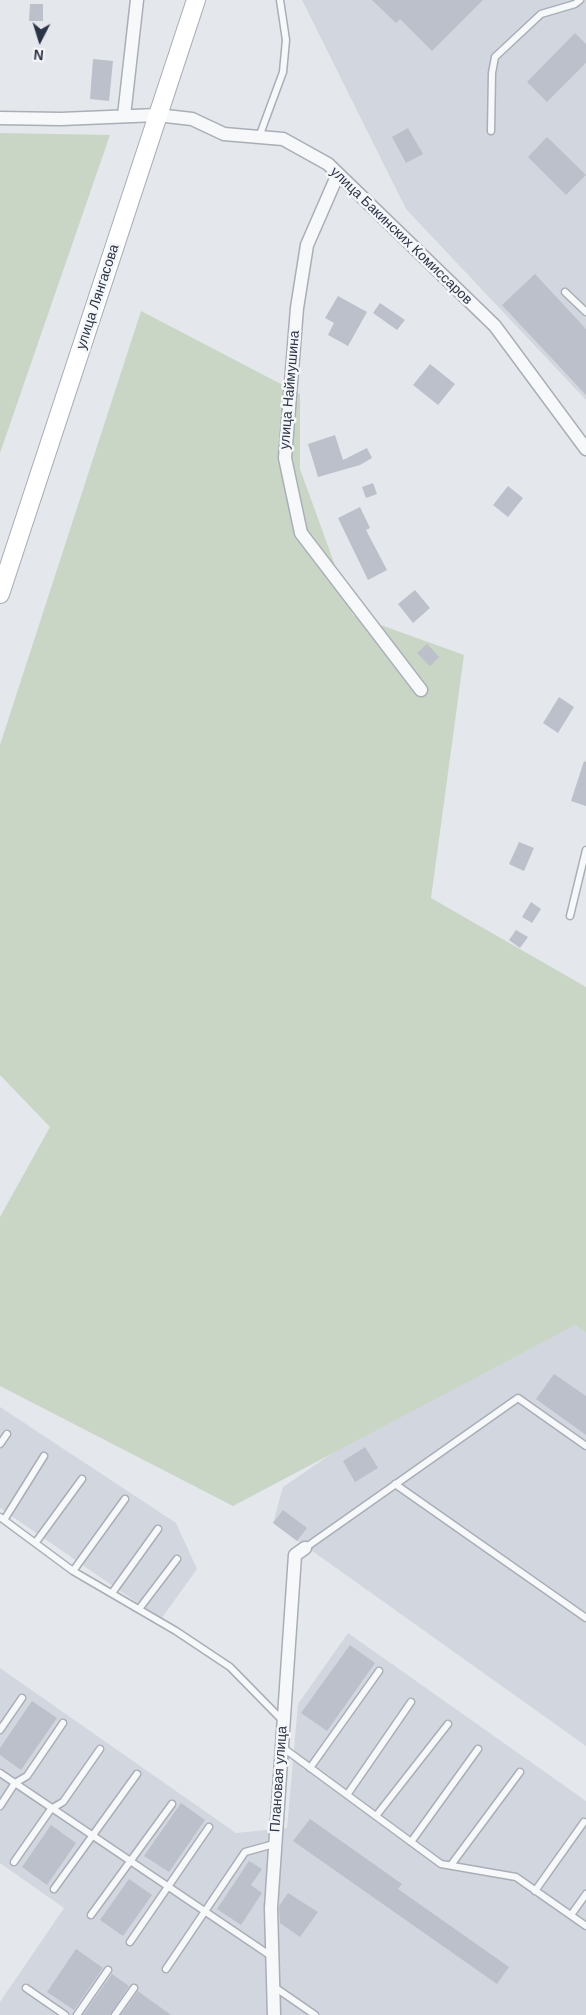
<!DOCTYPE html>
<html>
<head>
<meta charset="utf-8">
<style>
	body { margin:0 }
	#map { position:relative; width:586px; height:2015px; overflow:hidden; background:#e4e7ec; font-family:Helvetica,sans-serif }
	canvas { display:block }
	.north { position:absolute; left:15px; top:15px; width:50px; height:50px; -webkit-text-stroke:4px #f4f6f9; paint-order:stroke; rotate:185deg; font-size:14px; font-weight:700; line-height:20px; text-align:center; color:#2b3445 }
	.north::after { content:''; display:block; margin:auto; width:18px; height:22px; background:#2b3445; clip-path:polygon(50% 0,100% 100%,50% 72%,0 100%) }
</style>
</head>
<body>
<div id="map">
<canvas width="586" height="2015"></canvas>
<div class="north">N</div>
</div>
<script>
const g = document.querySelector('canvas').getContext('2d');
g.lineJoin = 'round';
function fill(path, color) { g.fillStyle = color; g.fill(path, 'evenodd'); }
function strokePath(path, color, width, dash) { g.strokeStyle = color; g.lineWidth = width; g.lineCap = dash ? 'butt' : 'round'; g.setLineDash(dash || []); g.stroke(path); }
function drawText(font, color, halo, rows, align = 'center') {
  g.font = font + ' Helvetica,sans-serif'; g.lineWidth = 5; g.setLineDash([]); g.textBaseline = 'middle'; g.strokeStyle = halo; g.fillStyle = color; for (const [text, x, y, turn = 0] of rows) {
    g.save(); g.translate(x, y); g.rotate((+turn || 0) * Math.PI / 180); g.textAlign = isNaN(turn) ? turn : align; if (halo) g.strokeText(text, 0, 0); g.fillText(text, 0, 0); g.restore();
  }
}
fill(new Path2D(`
	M302 0H586V400L406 209Z
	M575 1325 586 1333V1746L273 1523 283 1487 486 1348Z
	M0 1407 176 1523 197 1569 161 1619 0 1508Z
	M348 1633 586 1801V2015H0V2002L64 1908 0 1863V1668L236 1833 287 1828 298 1704Z`), '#d2d6de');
fill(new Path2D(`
	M0 133 110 135 0 453Z
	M141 311 300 394V469L353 615 464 655 431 898 586 987V1333L575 1325 233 1506 0 1386V1217L50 1127 0 1075V745Z`), '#c9d6c5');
fill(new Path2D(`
	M372 0H483L432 51 400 19 396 23Z
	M30 4H43V21H29Z
	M575 33 586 44V63L547 102 527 82Z
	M93 59 113 61 109 101 90 99Z
	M408 128 423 154 406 163 392 137Z
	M547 137 586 175 566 195 528 157Z
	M535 274 586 329V395L502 305Z
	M338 296 367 312 348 346 328 335 334 323 325 318Z
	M380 303 405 320 397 330 373 313Z
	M430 364 455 384 438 405 413 385Z
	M335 435 343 460 367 448 372 458 360 465 318 477 308 444Z
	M373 483 377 494 366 498 362 487Z
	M508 486 523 498 508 517 493 505Z
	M360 507 370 528 366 530 387 570 368 580 338 518Z
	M415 590 430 608 413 623 398 604Z
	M427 644 439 657 430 666 417 653Z
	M559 697 574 707 558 733 543 723Z
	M584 761 586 762V806L571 801Z
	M519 842 534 848 524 871 509 864Z
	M531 902 541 909 532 923 522 917Z
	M516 930 528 937 520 948 509 940Z
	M554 1374 586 1396V1435L536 1399Z
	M365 1447 378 1468 355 1482 343 1461Z
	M283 1510 307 1528 297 1541 273 1523Z
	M350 1645 375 1663 327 1731 301 1713Z
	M32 1701 57 1718 21 1770 0 1755V1748Z
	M181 1803 205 1820 169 1872 144 1856Z
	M310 1819 402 1884 398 1889 509 1967 497 1984 293 1841Z
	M51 1825 76 1843 47 1885 22 1867Z
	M249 1861 262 1869 251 1885 262 1893 241 1925 217 1909Z
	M129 1879 152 1895 123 1936 100 1920Z
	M288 1893 318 1912 300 1937 280 1923 279 1906Z
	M76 1949 103 1968 74 2010 47 1992Z
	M112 1974 129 1986 110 2015H83Z
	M138 1991 146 1997 171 2015H121Z`), '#bbc0ca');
const service = new Path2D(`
	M491 131 492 73 495 57 541 14 575 4 580 0
	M259 137 283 72 286 40 280 0
	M565 292 586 312
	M570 916 586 850
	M0 1444 7 1434
	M395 1484 586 1618
	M0 1517 73 1571 176 1631 230 1667 283 1721
	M4 1520 44 1456
	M36 1542 82 1479
	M305 1548 518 1398 586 1446
	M73 1571 125 1499
	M112 1593 158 1529
	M139 1609 177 1559
	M0 1730 22 1698
	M282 1747 441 1864 516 1877 586 1926
	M310 1768 379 1671
	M0 1773 271 1956
	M347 1795 411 1702
	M0 1806 15 1783 27 1776 63 1723
	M376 1816 448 1724
	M411 1842 478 1749
	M14 1862 51 1809 63 1802 100 1749
	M451 1865 520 1772
	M54 1889 137 1774
	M535 1891 584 1822
	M91 1915 172 1804
	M571 1915 586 1894
	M130 1942 209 1827
	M166 1969 245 1852 274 1844
	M273 1986 315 2015
	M26 1988 65 2015
	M77 2015 108 1970
	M115 2015 134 1988`);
const minor = new Path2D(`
	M124 116 137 0
	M0 118 61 119 157 115 192 119 224 134 283 139 328 164 495 326 586 449
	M338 174 307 245 297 308 285 458 301 533 421 690
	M274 2015 271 1908 295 1555 305 1548`);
const secondary = new Path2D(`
	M0 594 196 0`);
strokePath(service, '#a9aeb7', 9);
strokePath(minor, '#a9aeb7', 15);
strokePath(secondary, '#a9aeb7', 20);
strokePath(service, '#f7f8fa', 6);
strokePath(minor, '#f7f8fa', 12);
strokePath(secondary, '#fff', 18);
drawText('14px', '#2b3445', '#f4f6f9', [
	["улица Бакинских Комиссаров",401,236,44],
	["улица Лянгасова",98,297,-72],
	["улица Наймушина",290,390,-85],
	["Плановая улица",279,1779,-86]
]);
</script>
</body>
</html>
